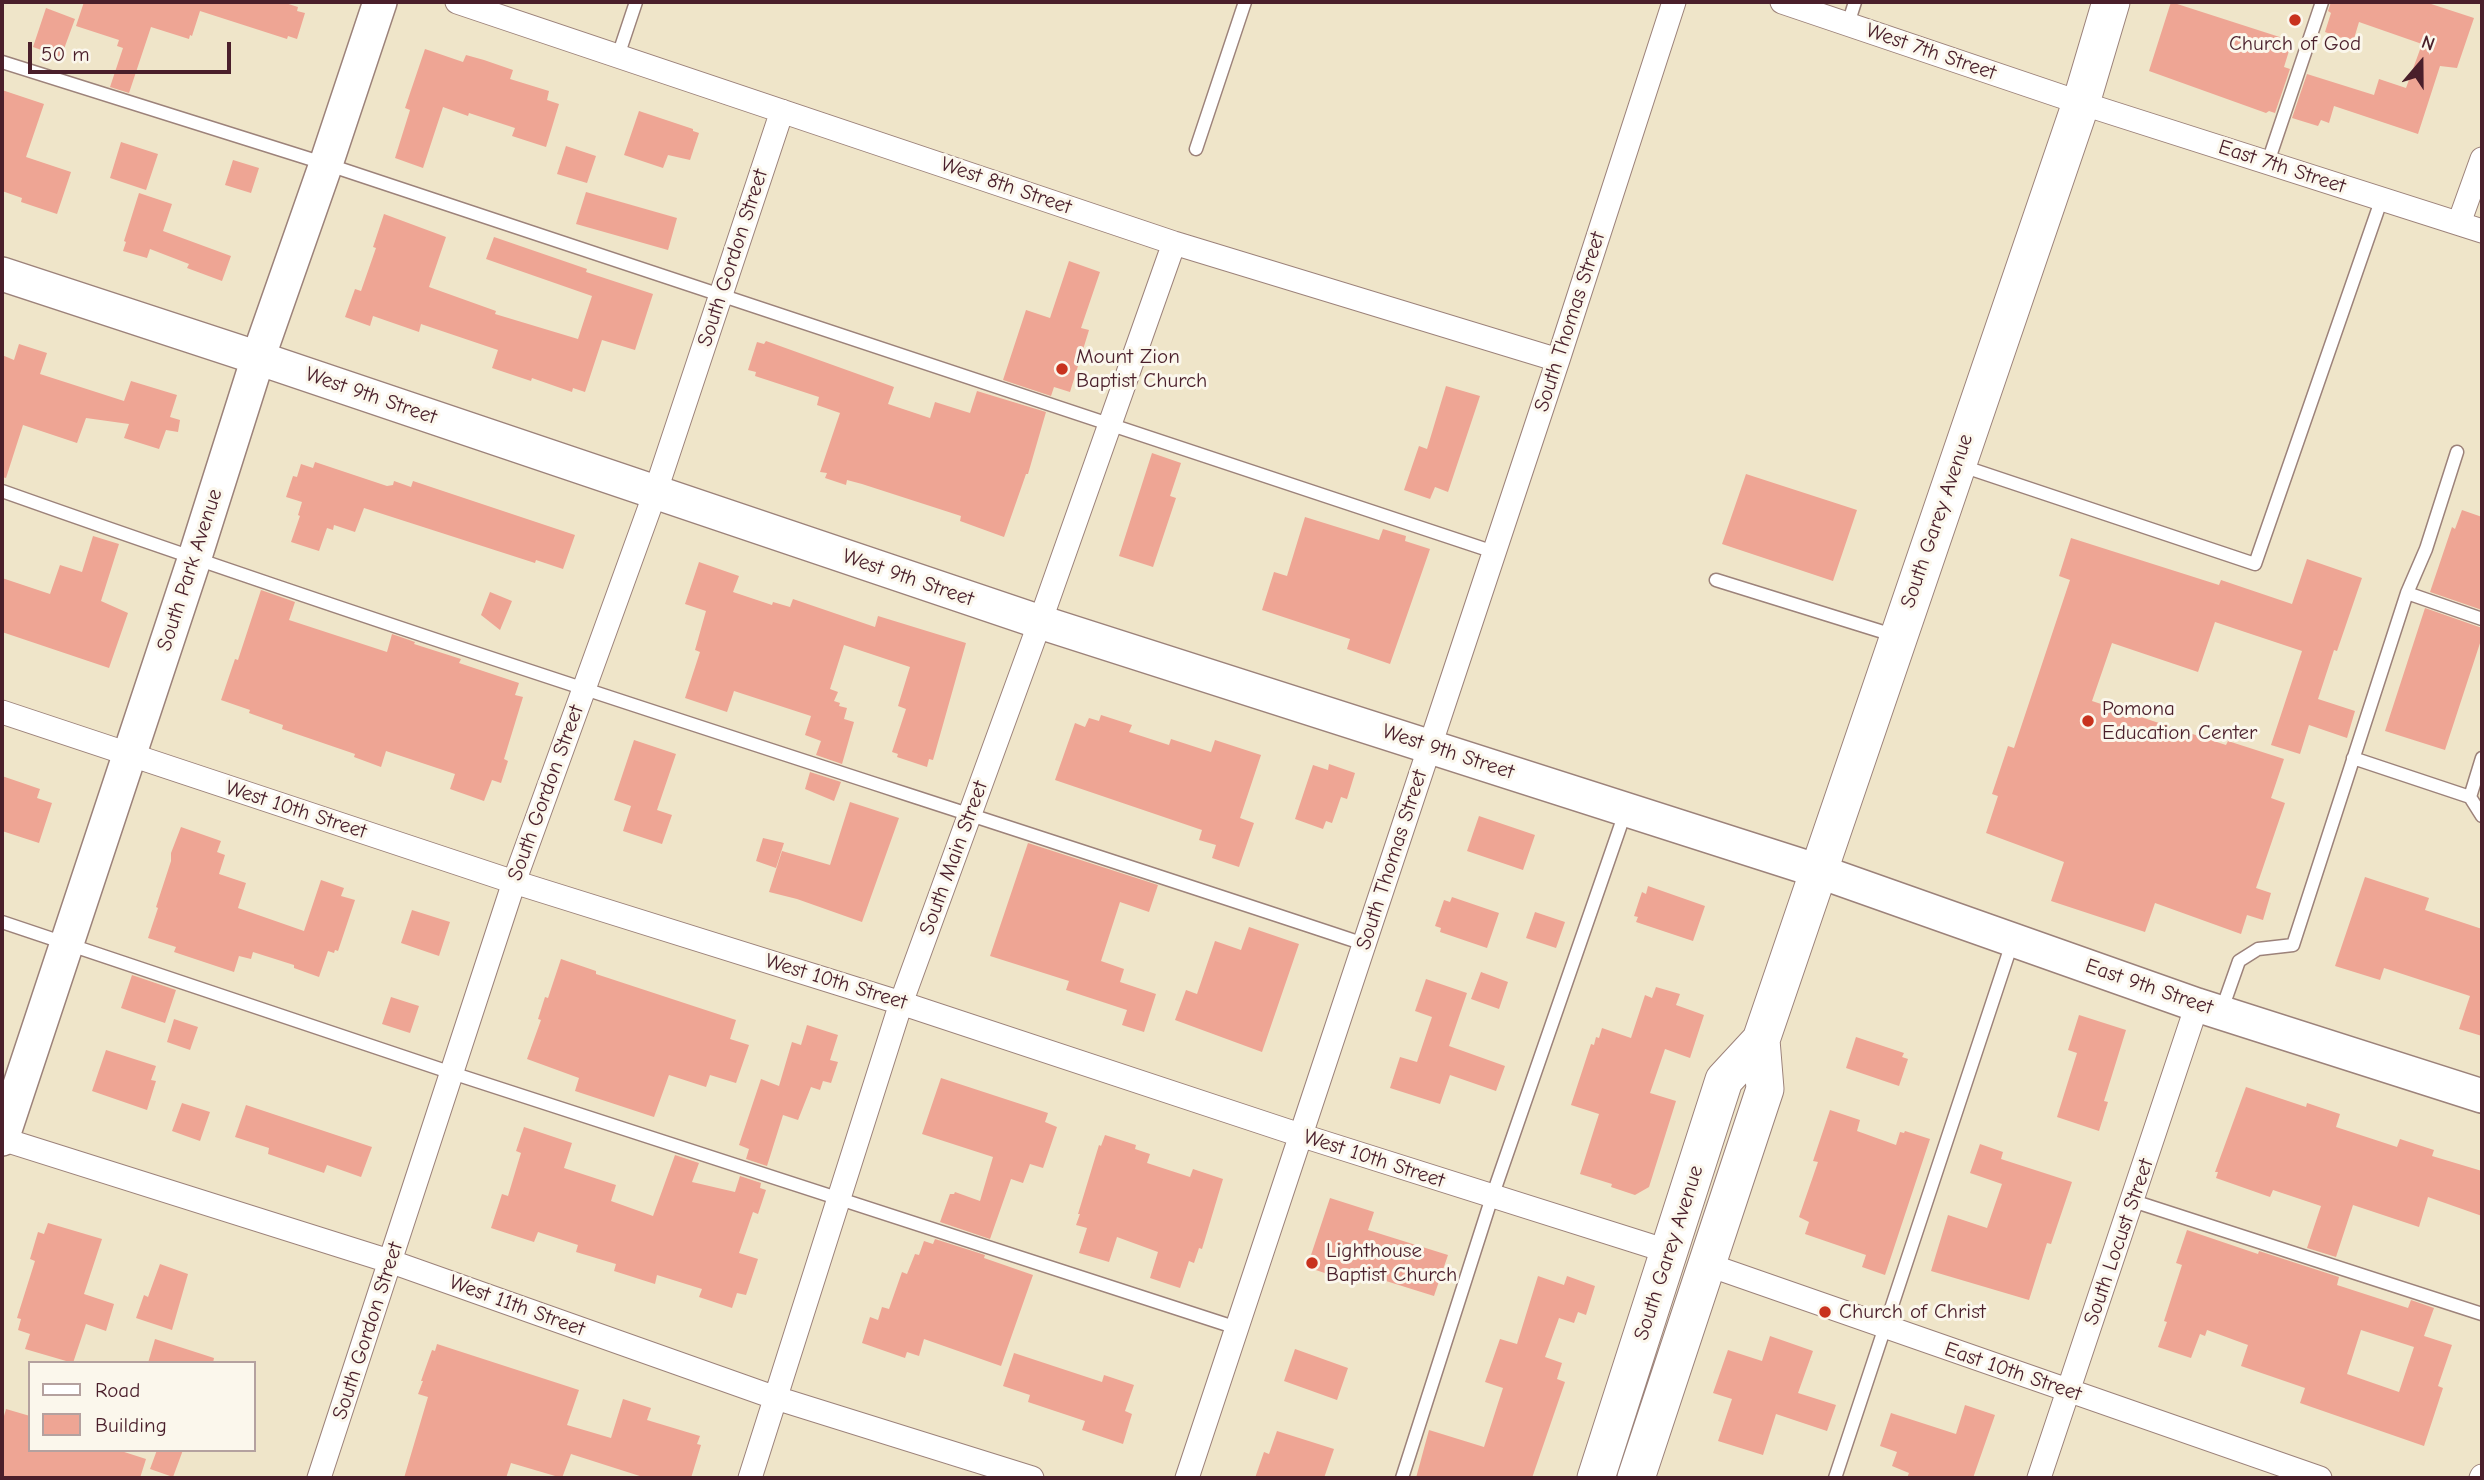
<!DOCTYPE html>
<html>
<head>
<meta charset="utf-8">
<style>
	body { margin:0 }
	#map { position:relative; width:2484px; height:1480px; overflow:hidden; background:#efe5c9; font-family:"Comic Neue",sans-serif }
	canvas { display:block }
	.frame { position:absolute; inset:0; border:4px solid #4a1f2b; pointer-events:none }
	.legend { position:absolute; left:28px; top:1361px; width:228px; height:91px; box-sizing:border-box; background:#fbf7ec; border:2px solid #b4a19f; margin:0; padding:9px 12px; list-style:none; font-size:21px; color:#4a1f2b }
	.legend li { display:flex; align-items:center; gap:14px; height:35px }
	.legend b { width:35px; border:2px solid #b4a19f }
	.north { position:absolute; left:2386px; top:28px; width:70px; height:70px; -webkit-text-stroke:5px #fbf7ec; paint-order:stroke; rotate:20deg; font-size:19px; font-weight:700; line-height:28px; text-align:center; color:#4a1f2b }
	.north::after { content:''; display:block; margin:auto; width:24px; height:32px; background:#4a1f2b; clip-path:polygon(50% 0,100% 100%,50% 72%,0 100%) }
	.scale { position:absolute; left:28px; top:42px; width:203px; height:32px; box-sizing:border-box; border:4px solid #4a1f2b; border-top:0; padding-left:9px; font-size:21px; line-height:24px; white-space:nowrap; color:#4a1f2b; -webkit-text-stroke:5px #fbf7ec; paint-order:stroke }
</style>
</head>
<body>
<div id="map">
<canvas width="2484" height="1480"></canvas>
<div class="frame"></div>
<ul class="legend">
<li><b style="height:9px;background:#fff"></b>Road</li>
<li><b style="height:19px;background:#eea594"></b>Building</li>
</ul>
<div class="north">N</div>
<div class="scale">50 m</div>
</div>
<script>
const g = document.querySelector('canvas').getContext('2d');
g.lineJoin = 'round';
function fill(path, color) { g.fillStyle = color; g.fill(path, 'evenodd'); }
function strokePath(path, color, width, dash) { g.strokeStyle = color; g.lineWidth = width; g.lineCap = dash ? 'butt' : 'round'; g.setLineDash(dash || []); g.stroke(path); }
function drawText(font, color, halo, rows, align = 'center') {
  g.font = font + ' "Comic Neue",sans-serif'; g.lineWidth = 6; g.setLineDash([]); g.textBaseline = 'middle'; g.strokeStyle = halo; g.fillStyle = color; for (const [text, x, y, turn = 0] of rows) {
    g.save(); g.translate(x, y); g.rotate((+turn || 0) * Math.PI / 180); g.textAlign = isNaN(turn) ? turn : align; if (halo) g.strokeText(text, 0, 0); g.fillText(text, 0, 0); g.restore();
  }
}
fill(new Path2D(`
	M84 2H282L298 7 297 11 305 13 297 39 288 36 287 39 200 11 192 36 190 35 189 39 151 27 129 93 110 87 123 48 117 46 119 40 76 26Z
	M2171 2 2292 41 2284 67 2290 69 2275 113 2269 111 2266 113 2149 71Z
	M2331 2H2425L2474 18 2457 68 2440 66 2418 134 2334 106 2329 123 2321 120 2318 126 2292 118 2307 74 2374 95 2379 79 2406 88 2422 44 2359 22 2353 42 2325 32 2331 13 2328 11Z
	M46 8 75 19 61 57 33 47Z
	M425 49 463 62 466 55 484 60 513 70 510 79 549 91 547 100 559 104 546 147 512 136 515 128 469 113 468 116 443 107 423 168 395 158 410 110 405 108Z
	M2 90 44 104 26 157 71 172 57 214 21 202 22 198 2 191Z
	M639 111 693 129V131L699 133 690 160 668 155 663 168 624 155Z
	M121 142 158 154 146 190 110 178Z
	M566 146 596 156 587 183 557 174Z
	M233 160 259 168 251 193 225 185Z
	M586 192 677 218 668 250 576 224Z
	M139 193 172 204 163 231 231 256 222 281 187 268 189 264 150 249 147 258 123 251 126 242 124 241Z
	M384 214 446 237 429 287 496 311 495 314 578 339 592 296 486 259 494 237 587 269 586 272 653 294 635 350 602 340 585 392 573 388 572 392 532 378 531 381 492 368 498 350 421 324 419 332 373 316 370 326 345 317 355 289 361 291 376 248 373 247Z
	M1069 261 1100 272 1081 328 1089 330 1070 392 1054 387 1051 396 1003 380 1026 310 1050 318Z
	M766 341 894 387 888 404 930 418 935 402 970 413 977 391 1046 412 1028 474H1026L1004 537 960 521 961 516 862 484 847 480 846 485 825 478 827 473 820 472 840 413 817 405 819 397 755 376 756 372 748 370 757 342 764 344Z
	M19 344 47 353 40 374 124 401 131 381 177 395 170 417 180 420 178 432 166 430 159 449 124 438 129 424 86 418 77 443 23 425 6 478 2 477V355L14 360Z
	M1446 386 1480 396 1448 492 1435 487 1430 499 1404 490 1419 446 1427 449Z
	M1152 453 1181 463 1170 496 1176 498 1153 567 1119 556Z
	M315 462 387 486 393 485 394 481 411 487 413 481 575 535 563 569 536 560 535 563 364 508 355 532 334 525 333 530 327 528 319 551 291 542 300 516 298 515 302 502 286 497 293 476 297 477 301 464 313 468Z
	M1746 474 1857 510 1833 581 1722 544Z
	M2462 510 2482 517V610L2430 592 2452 527 2455 529Z
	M1305 517 1379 540 1383 529 1406 536 1405 541 1430 549 1390 664 1347 649 1350 639 1262 610 1274 572 1287 576Z
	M93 536 119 544 101 601 128 613 109 668 2 632V578L50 594 60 565 82 572Z
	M2071 538 2219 585 2221 580 2292 604 2307 559 2362 578 2337 651 2334 650 2318 699 2355 711 2347 738 2309 725 2300 754 2271 745 2302 651 2215 622 2198 672 2112 643 2092 701 2226 745 2228 741 2284 759 2271 798 2285 803 2256 888 2271 893 2263 920 2247 915 2241 934 2155 903 2145 932 2051 901 2064 862 1986 833 1998 796 1992 794 2008 746 2014 748 2070 580 2059 576Z
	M699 562 739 576 733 592 772 605 773 602 790 607 793 599 875 627 878 616 966 643 933 760 929 759 927 767 897 757 898 754 892 752 906 709 898 706 910 667 844 645 830 689 838 692 834 701 840 703 839 706 847 708 844 719 854 722 842 764 816 755 821 741 805 735 811 716 734 691 727 712 685 698 700 652 695 650 706 611 685 604Z
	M261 590 295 602 289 620 387 652 392 634 415 642 414 644 461 659 459 663 519 683 515 695 523 697 504 759 508 761 501 783 492 780 484 801 450 789 455 774 386 751 381 767 354 757 355 754 282 729 283 725 249 713 250 710 221 700 235 659 238 660Z
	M490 592 512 601 500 630 481 615Z
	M2425 608 2482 628V637L2445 750 2385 731Z
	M1101 715 1132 725 1129 732 1169 745 1171 739 1211 752 1215 740 1261 755 1240 818 1254 823 1239 867 1212 858 1216 845 1199 840 1202 830 1055 780 1075 723 1085 727 1089 718 1099 721Z
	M634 740 676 754 657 810 672 815 662 844 623 831 631 806 614 800Z
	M1329 764 1355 773 1347 799 1341 797 1332 823 1326 821 1323 829 1295 819 1313 765 1328 770Z
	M810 772 841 782 834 801 805 789Z
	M2 776 40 789 37 798 52 803 39 843 2 831Z
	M850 802 899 818 862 922 797 899 769 892 782 851 830 865Z
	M1479 816 1535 835 1523 870 1467 851Z
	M181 827 221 841 217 852 225 855 219 874 246 883 238 908 304 931 321 880 344 888 341 896 355 900 338 951 335 950 334 953 328 951 319 977 294 968V965L253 952 251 959 239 956 234 972 174 952 176 947 148 938 158 908 156 907 171 861V853Z
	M763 838 784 843 776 868 756 861Z
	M1028 843 1158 885 1149 912 1120 902 1101 961 1124 969 1120 982 1156 994 1144 1032 1122 1025 1127 1010 1066 990 1069 981 990 956Z
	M2365 877 2429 898 2425 910 2482 929V1036L2459 1029 2470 996 2384 968 2380 980 2335 966Z
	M1648 886 1705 906 1693 941 1636 922 1638 917 1634 916 1642 892 1646 894Z
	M1452 897 1499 913 1487 948 1440 932 1441 928 1435 926 1444 900 1450 902Z
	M412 910 450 922 439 956 401 943Z
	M1535 912 1565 922 1556 948 1526 938Z
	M1249 927 1299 944 1262 1052 1175 1020 1186 990 1197 994 1215 941 1241 950Z
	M561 959 596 971V974L736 1020 730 1039 749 1045 736 1083 710 1075 706 1087 669 1075 654 1117 575 1091 579 1078 527 1059 541 1020 538 1019 545 997 548 998Z
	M1481 972 1508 982 1499 1009 1471 999Z
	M132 975 176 990 165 1023 121 1008Z
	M1426 979 1467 993 1449 1046 1505 1066 1496 1091 1450 1075 1440 1104 1390 1088 1400 1057 1417 1062 1432 1017 1415 1011Z
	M1656 987 1680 994 1676 1005 1704 1015 1690 1058 1665 1049 1650 1093 1676 1101 1649 1187 1635 1195 1611 1187 1612 1184 1580 1174 1599 1114 1571 1105 1591 1044 1594 1045 1596 1037 1599 1038 1602 1028 1631 1038 1645 995 1652 998Z
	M391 997 419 1006 410 1033 382 1024Z
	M2079 1015 2126 1030 2104 1101 2108 1102 2099 1131 2057 1117 2077 1053 2068 1050Z
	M174 1019 198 1027 190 1050 167 1042Z
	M807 1025 838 1035 830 1060 838 1062 831 1083 823 1081 820 1090 811 1087 798 1120 783 1115 767 1166 746 1159 749 1149 739 1145 761 1079 779 1086 792 1042 801 1045Z
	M1856 1037 1904 1053 1902 1057 1908 1059 1899 1086 1846 1068Z
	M106 1050 156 1066 151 1080 156 1081 147 1110 92 1091Z
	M941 1078 1048 1113 1045 1122 1057 1127 1043 1168 1030 1164 1023 1183 1011 1179 990 1239 940 1222 950 1194H954L955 1192 980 1201 993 1157 922 1134Z
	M2246 1087 2306 1107 2307 1103 2340 1114 2336 1127 2397 1147 2400 1139 2434 1150 2432 1156 2482 1171V1216L2428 1197 2419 1227 2353 1205 2336 1257 2307 1248 2321 1206 2273 1190 2270 1197 2216 1178 2218 1172H2215Z
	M182 1103 210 1112 200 1141 172 1131Z
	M246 1105 372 1147 361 1177 327 1165 324 1173 268 1154 269 1148 235 1137Z
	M1830 1110 1860 1120 1857 1131 1896 1145 1900 1132 1904 1133 1905 1131 1930 1139 1885 1275 1862 1267 1866 1255 1805 1234 1809 1222 1799 1217 1818 1162 1813 1161Z
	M524 1127 572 1143 564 1168 616 1185 611 1201 653 1216 675 1155 699 1163 692 1182 735 1192 740 1176 761 1183 760 1188 766 1190 758 1214 753 1212 739 1253 758 1259 746 1295 737 1293 732 1308 699 1297 702 1289 657 1275 655 1284 614 1271 616 1264 576 1252 578 1245 538 1232 534 1242 491 1228 502 1194 508 1196 521 1153 516 1151Z
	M1105 1135 1136 1145 1135 1149 1150 1154 1147 1163 1190 1177 1193 1169 1223 1179 1202 1249 1199 1248 1194 1263 1189 1261 1180 1288 1150 1278 1158 1252 1117 1237 1109 1262 1079 1253 1087 1228 1076 1225 1080 1214H1078L1099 1145 1101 1146Z
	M1980 1144 2003 1152 2001 1159 2072 1182 2051 1244 2047 1243 2029 1300 1931 1271 1948 1215 1987 1228 2002 1184 1970 1173Z
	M1330 1198 1374 1212 1368 1230 1448 1255 1434 1296 1354 1271 1351 1282 1307 1267Z
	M48 1223 102 1239 84 1294 114 1304 106 1331 86 1324 73 1363 25 1349 30 1334 18 1330 21 1319 17 1318 35 1261 30 1259 38 1232 44 1234Z
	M2187 1230 2258 1254 2259 1251 2339 1277 2337 1285 2408 1308 2411 1300 2434 1308 2424 1336 2452 1345 2438 1386 2443 1388 2424 1446 2300 1403 2305 1388 2241 1366 2248 1345 2207 1330 2205 1336 2200 1334 2191 1358 2158 1347 2167 1322 2164 1321 2182 1265 2176 1263ZM2361 1330 2414 1347 2399 1392 2347 1374Z
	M935 1239 985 1255 984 1258 1033 1275 1001 1366 924 1339 919 1356 907 1352 905 1358 862 1343 870 1317 878 1320 882 1307 889 1309 902 1272 907 1274 915 1254 919 1255 924 1241 933 1244Z
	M160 1264 188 1274 172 1330 136 1318 144 1295 148 1297Z
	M1538 1276 1564 1285 1567 1276 1595 1286 1586 1315 1578 1312 1574 1323 1559 1318 1545 1357 1562 1363 1557 1379 1565 1382 1532 1478H1416L1429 1430 1484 1447 1503 1388 1485 1382 1500 1339 1517 1344Z
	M1770 1336 1813 1351 1798 1393 1836 1405 1827 1431 1776 1414 1763 1455 1718 1441 1732 1399 1713 1393 1728 1350 1762 1361Z
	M155 1339 214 1358 213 1363H148Z
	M437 1344 579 1390 567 1425 611 1438 623 1399 651 1408 647 1420 700 1436 697 1444 701 1445 691 1478H646L571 1454 562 1478 511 1463 506 1478H404L428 1397 418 1394 423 1381H421L432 1350 435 1351Z
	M1295 1349 1348 1368 1337 1400 1284 1381Z
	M1014 1353 1102 1382 1104 1375 1134 1385 1125 1411 1132 1414 1123 1444 1082 1430 1085 1421 1028 1402 1030 1395 1003 1386Z
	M1965 1405 1995 1415 1973 1478H1907L1909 1473 1892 1466 1897 1452 1880 1446 1891 1413 1956 1434Z
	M6 1409 30 1416V1450H118L146 1459 140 1478H2V1423Z
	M1277 1431 1334 1449 1324 1478H1255L1264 1452 1269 1454Z
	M157 1450H183L173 1477 150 1469Z`), '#eea594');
const lane = new Path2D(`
	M1848 24 1855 2
	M618 56 636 2
	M2 62 326 164 1494 552
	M1196 149 1245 2
	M2268 162 2322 2
	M1959 465 2255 564 2382 198
	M2 491C453 651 910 793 1364 944
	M1716 580 1896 636
	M2407 593 2482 619
	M2353 758 2470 797 2482 816
	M2470 797 2482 758
	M2 922 452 1073 1237 1328
	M2221 1012 2239 961 2258 949 2293 945 2407 593 2426 549 2457 452
	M2133 1201 2482 1314
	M1402 1478 1492 1197 1626 810
	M1835 1478 2013 940`);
const street = new Path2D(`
	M457 2 1174 243 1558 360
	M1782 2 2081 103 2482 231
	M2459 223 2482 159
	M2 712 514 882 901 1003 1300 1135 1670 1252
	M2 1139 392 1262 776 1398 1032 1478
	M1706 1264 2320 1478
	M319 1478 514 882 655 493 782 111
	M750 1478 901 1003 1040 622 1174 243
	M1187 1478 1558 360 1674 2
	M2039 1478 2197 1005
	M2481 1478 2482 1476`);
const secondary = new Path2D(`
	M2 274 258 358 1040 622 1818 871 2197 1005 2482 1096
	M2 1139 194 560 258 358 326 164 380 2`);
const primary = new Path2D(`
	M1596 1478 1724 1080 1761 1040 2081 103 2111 2
	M1636 1478 1765 1089 1761 1040`);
strokePath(lane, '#9c827a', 15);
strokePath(street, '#9c827a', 25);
strokePath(secondary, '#9c827a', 36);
strokePath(primary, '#9c827a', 39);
strokePath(lane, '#fff', 12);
strokePath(street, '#fff', 23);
strokePath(secondary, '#fff', 33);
strokePath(primary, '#fff', 37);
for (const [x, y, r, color] of [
	[2295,20,7,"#c8321e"],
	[1062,369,7,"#c8321e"],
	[2088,721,7,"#c8321e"],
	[1312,1263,7,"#c8321e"],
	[1825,1312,7,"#c8321e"]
]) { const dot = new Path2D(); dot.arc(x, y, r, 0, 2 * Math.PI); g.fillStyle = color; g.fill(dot); strokePath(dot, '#fbf7ec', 2.5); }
drawText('21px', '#4a1f2b', '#fbf7ec', [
	["Church of God",2295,44,"center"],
	["Mount Zion",1076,357],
	["Baptist Church",1076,381],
	["Pomona",2102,709],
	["Education Center",2102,733],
	["Lighthouse",1326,1251],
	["Baptist Church",1326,1275],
	["Church of Christ",1839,1312]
], 'left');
drawText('21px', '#4a1f2b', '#fbf7ec', [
	["West 7th Street",1931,52,19],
	["East 7th Street",2282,167,18],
	["West 8th Street",1006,186,19],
	["South Gordon Street",733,258,-72],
	["South Thomas Street",1570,322,-72],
	["West 9th Street",371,396,19],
	["South Garey Avenue",1937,521,-71],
	["South Park Avenue",190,570,-72],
	["West 9th Street",908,578,19],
	["West 9th Street",1448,752,18],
	["South Gordon Street",546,793,-70],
	["West 10th Street",296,810,18],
	["South Main Street",954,858,-70],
	["South Thomas Street",1392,860,-72],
	["West 10th Street",836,982,17],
	["East 9th Street",2149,987,19],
	["West 10th Street",1374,1159,18],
	["South Locust Street",2119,1242,-71],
	["South Garey Avenue",1669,1253,-72],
	["West 11th Street",517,1306,20],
	["South Gordon Street",368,1331,-72],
	["East 10th Street",2013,1372,19]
]);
</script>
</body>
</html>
